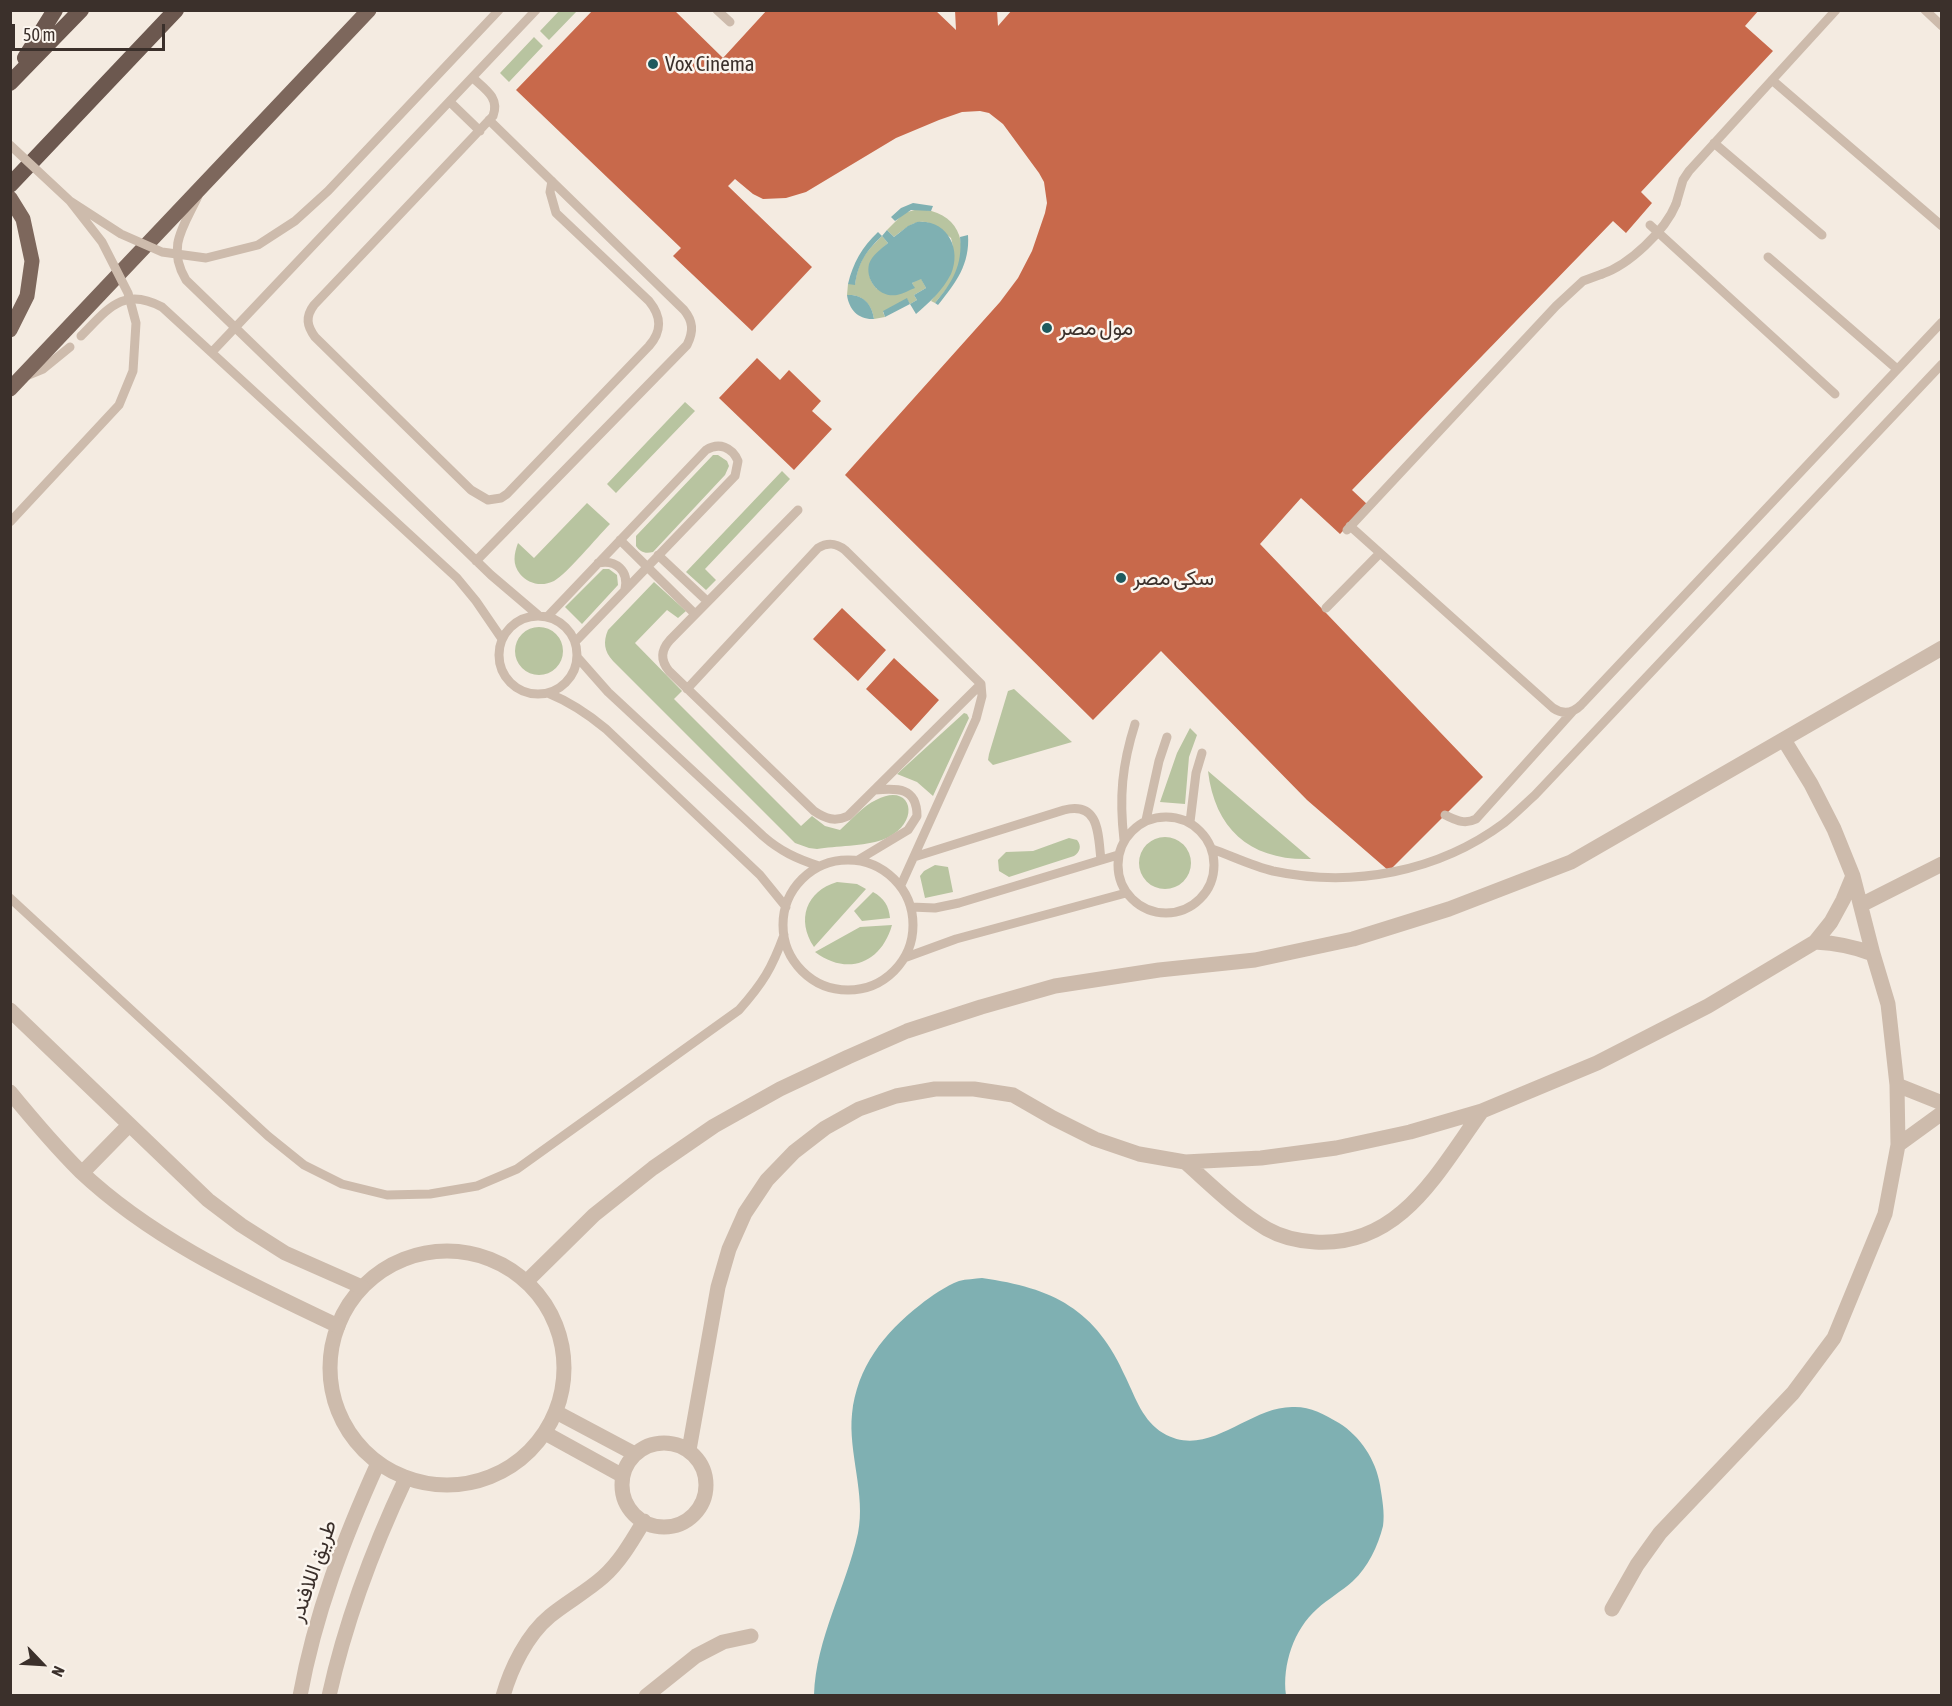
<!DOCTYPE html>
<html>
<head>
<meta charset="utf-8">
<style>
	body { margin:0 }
	#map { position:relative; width:1952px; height:1706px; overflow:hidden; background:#f4ebe1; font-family:"Asap Condensed",sans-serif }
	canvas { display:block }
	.frame { position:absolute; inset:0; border:12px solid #3b302b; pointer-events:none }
	.north { position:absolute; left:12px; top:1634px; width:60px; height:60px; -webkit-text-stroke:4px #fbf5ee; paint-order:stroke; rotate:115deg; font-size:16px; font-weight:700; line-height:24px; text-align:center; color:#3b302b }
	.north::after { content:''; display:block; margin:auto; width:21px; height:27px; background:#3b302b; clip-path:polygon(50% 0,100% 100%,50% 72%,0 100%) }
	.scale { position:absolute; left:12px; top:24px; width:153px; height:27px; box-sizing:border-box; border:3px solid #3b302b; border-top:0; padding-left:8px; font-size:18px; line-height:21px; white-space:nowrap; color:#3b302b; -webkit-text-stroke:4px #fbf5ee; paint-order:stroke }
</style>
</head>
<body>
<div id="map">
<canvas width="1952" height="1706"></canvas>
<div class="frame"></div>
<div class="north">N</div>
<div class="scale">50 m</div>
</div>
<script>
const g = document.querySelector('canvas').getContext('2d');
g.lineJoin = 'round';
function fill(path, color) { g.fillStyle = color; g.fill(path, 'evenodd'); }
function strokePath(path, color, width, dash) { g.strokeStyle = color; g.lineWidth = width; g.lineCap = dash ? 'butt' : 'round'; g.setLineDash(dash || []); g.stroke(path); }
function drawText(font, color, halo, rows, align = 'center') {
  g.font = font + ' "Asap Condensed",Vazirmatn,sans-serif'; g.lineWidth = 5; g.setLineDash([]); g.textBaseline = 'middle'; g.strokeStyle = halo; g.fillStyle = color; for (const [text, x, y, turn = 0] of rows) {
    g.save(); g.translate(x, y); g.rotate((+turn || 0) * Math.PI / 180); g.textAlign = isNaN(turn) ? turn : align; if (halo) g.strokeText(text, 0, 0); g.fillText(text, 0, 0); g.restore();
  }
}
fill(new Path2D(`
	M559 11H577L549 40 540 31Z
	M534 37 543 46 509 82 500 73Z
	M918 209C957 211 971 242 955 276 950 286 942 294 935 303L931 301C946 282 958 263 951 238 926 218 921 215 894 237L887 230 904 213Z
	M882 236 888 243C873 256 861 272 877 289L914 287 912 283 921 278 926 288 914 295 917 300 910 304 907 299 883 312 885 317 874 319C872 304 862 294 847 295L848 284H855C859 260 865 253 882 236Z
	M685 402 695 411 616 493 607 484Z
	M713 455H718L727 461 729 466 725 475 653 552C645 554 640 552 636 546V536Z
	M782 471 790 479 705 569 716 580 706 590 686 572Z
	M587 503 610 524C597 537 567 574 554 581 542 587 528 584 520 574 512 564 514 554 518 543L534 558Z
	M603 569H609L617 575 618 585 582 624 565 607Z
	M654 582 686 611 678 618 667 610 635 643 682 691 674 699 801 826 812 816 825 826 840 830C851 820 863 806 876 800 913 780 923 825 882 840 865 846 835 846 817 849L809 848 795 843 613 661C604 651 603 642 608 630Z
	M515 651a24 24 0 1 1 48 0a24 24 0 1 1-48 0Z
	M1014 689 1072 742 993 765 988 760 989 754 1008 691Z
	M964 713 967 714 969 718 933 796 917 782 897 774Z
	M1190 728 1197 735 1189 757 1185 804 1160 802 1177 753Z
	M1208 771 1311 859C1251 861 1215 830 1208 771Z
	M1139 863a26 26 0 1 1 52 0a26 26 0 1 1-52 0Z
	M1069 838 1077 840C1082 846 1080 852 1074 856L1009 877 999 871 998 860 1006 852 1033 851Z
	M935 865 948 867 953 892 925 898 920 876 924 871Z
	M837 882 857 884 866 889 814 947C796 920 806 891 837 882Z
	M873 892C884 898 889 906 890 918L862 921 854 911Z
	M892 925C881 964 847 976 815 952L860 927Z`), '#b8c4a0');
fill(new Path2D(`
	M913 203 933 206 931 211 911 210 895 221 891 217 901 208Z
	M917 222C947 219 962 249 951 274 943 290 929 303 916 314L910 304 885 317 883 311 907 298 910 304 917 300 914 295 926 288 921 279 912 283 915 288C909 290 903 294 897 295 880 298 865 281 869 264 872 255 881 249 888 243L882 236C866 251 858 263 855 285L848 284C853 263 862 247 878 232L882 236 887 230 894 237 908 226Z
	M968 235C970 264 956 283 938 305L935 303C952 283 963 265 960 237Z
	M847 295C863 294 872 304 874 319 859 320 849 310 847 295Z
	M982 1278C1053 1288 1096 1309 1126 1378 1136 1399 1143 1421 1163 1433 1208 1460 1248 1407 1292 1407 1309 1406 1324 1414 1339 1423 1360 1436 1376 1460 1380 1485 1382 1498 1385 1513 1383 1526 1378 1546 1368 1567 1353 1581 1342 1591 1328 1599 1317 1609 1294 1629 1282 1665 1286 1695H814C816 1638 846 1588 858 1533 866 1495 848 1452 852 1414 857 1367 884 1333 920 1305 931 1296 946 1286 959 1281 966 1279 975 1279 982 1278Z`), '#7fb0b2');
fill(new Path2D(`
	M593 10H674L723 58 767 10H935L956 30 955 10H997L998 26 1012 10H1759L1745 26 1773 51 1641 192 1652 203 1626 233 1613 221 1352 490 1368 505 1340 534 1301 498 1260 544 1483 777 1389 871 1307 800 1161 651 1093 720 845 475 1000 302 1018 278 1032 251 1045 213 1047 203 1044 182 1039 173 1003 124 989 113 980 111 962 112 939 120 896 138 806 192 786 198 763 199 753 194 735 179 728 186 812 267 752 331 673 256 681 248 516 90Z
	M757 358 780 380 789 370 821 401 812 411 832 429 794 470 719 398Z
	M842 608 886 650 858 681 813 639Z
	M894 658 939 700 911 731 866 689Z`), '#c8694b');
strokePath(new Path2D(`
	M717 10 730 22
	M1925 10 1942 26
	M473 78C485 89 500 98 493 116L314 305C305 317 307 326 315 337L471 490 488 500 501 498 507 494 649 346C662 331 662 317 649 301L556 213 550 192 552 181
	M1772 80 1942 226
	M450 102 480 131
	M1714 143 1822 235
	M198 196C184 226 166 247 186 280L491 575 538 615
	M1676 204 1683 180 1689 171 1836 10
	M1650 225 1835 394
	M1768 257 1897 369
	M81 336C108 309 123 286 162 307L457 578 476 601 502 639
	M212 352 536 10
	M26 376 43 369 70 347
	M798 510 670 640C661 650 660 660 669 671L814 811C826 819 835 822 848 816L981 684
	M1350 526 1553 708C1563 715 1573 713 1581 705L1942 322
	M1347 530 1556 306 1583 281 1602 274
	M620 540 695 614
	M658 555 707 601
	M476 561 687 345C694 331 693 321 684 310L489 120
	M598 563C616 559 629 571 625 589
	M1326 608 1380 553
	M499 655a39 39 0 1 1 78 0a39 39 0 1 1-78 0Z
	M548 616 706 450C719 442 732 447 738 461L735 476 576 641
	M578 658 608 692 763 836C780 851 797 859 819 866
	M687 689 818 548C828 542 836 543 845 550L981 684 982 696 976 719 901 885
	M548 693C570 702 588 714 606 729L760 875 786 907
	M1445 815C1456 820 1464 825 1476 819L1573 711
	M1118 865a48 48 0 1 1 96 0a48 48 0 1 1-96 0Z
	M1146 820 1159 761 1167 737
	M1190 822 1196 773 1202 753
	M1124 840C1119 797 1122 765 1135 724
	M1212 849C1232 856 1252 866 1273 871 1353 888 1438 872 1504 823 1515 814 1525 804 1535 795L1942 364
	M914 857 1064 810C1100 801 1098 835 1101 860
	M783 925a65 65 0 1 1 130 0a65 65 0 1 1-130 0Z
	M858 860 908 830 917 816C917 787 897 788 875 790
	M10 898 268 1136 304 1165 342 1184 387 1195 430 1194 477 1186 517 1169 739 1010C763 983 772 968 784 935
	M911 907 935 908 959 903 1118 855
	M904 958 956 939 1126 893`), '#cdbbac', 9);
strokePath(new Path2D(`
	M1861 905 1942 864
	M1815 942C1836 943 1853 946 1873 954
	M1897 1085 1942 1103
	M1898 1145 1942 1113
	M1185 1162C1211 1185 1237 1211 1267 1229 1281 1237 1299 1241 1315 1242 1401 1247 1438 1171 1482 1111
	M330 1368a117 117 0 1 1 234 0a117 117 0 1 1-234 0Z
	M527 1281 594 1215 653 1168 714 1126 780 1089 848 1057 907 1031 981 1007 1055 986 1159 970 1255 960 1353 939 1449 909 1571 862 1942 648
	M556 1412 635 1454
	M545 1433 623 1476
	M622 1485a42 42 0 1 1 84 0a42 42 0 1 1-84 0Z
	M689 1450 718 1287 729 1249 745 1213 767 1180 794 1152 825 1128 859 1109 896 1096 935 1089H974L1013 1095 1053 1118 1095 1139 1139 1154 1185 1162 1261 1158 1336 1148 1410 1132 1482 1111 1597 1063 1708 1006 1815 942 1831 922 1843 900 1853 876
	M1612 1609 1637 1565 1660 1533 1793 1393 1834 1338 1885 1214 1898 1145 1897 1085 1888 1004 1873 954 1853 876 1834 829 1811 784 1784 740
	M300 1696C315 1614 344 1538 378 1463
	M329 1696C346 1619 373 1548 406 1478
	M503 1696C511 1668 527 1635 550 1616 567 1602 586 1592 603 1577 620 1562 632 1541 644 1521
	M646 1696 696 1656 723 1642 751 1636`), '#cdbbac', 15);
strokePath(new Path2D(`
	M10 1010 208 1200 241 1225 285 1253 362 1287
	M10 1092C33 1120 55 1146 80 1171 154 1241 248 1283 338 1326
	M82 1173 129 1125`), '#cdbbac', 15);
strokePath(new Path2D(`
	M10 198 23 219 32 261 27 296 10 330
	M10 389 369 10`), '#7d675c', 15);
strokePath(new Path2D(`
	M25 58 55 10
	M10 83 81 10
	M10 185 176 10`), '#6c584f', 16);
strokePath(new Path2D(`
	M10 145 70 201 102 242 128 293 136 323 133 371 119 405 10 522
	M70 201 121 234 162 252 206 258 258 245 295 221 328 191 499 10
	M1602 274C1629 265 1665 231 1676 204`), '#cdbbac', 9);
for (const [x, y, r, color] of [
	[653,64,6,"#1f5a5e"],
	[1047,328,6,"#1f5a5e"],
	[1121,578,6,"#1f5a5e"]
]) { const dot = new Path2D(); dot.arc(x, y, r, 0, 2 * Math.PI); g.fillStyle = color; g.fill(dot); strokePath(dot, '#fbf5ee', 2); }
drawText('21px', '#3b302b', '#fbf5ee', [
	["Vox Cinema",665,64],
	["مول مصر",1059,328],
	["سكى مصر",1133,578]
], 'left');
drawText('21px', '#3b302b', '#fbf5ee', [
	["طريق اللافندر",313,1571,-71]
]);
</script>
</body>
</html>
